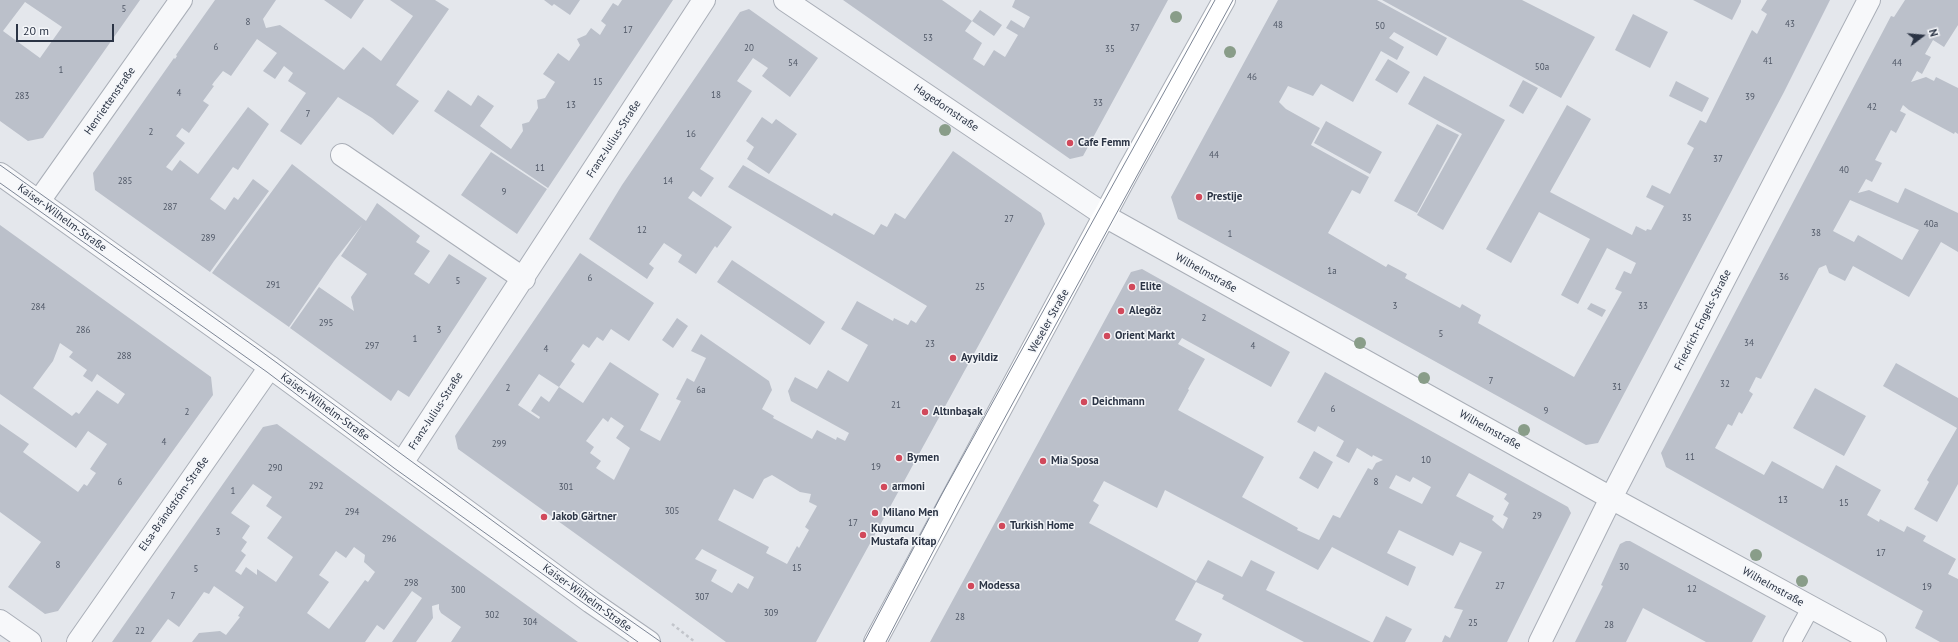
<!DOCTYPE html>
<html>
<head>
<meta charset="utf-8">
<style>
	body { margin:0 }
	#map { position:relative; width:1958px; height:642px; overflow:hidden; background:#e4e7ec; font-family:"PT Sans",sans-serif }
	canvas { display:block }
	.north { position:absolute; left:1902px; top:16px; width:40px; height:40px; -webkit-text-stroke:3px #f4f6f9; paint-order:stroke; rotate:74deg; font-size:11px; font-weight:700; line-height:16px; text-align:center; color:#2b3445 }
	.north::after { content:''; display:block; margin:auto; width:14px; height:18px; background:#2b3445; clip-path:polygon(50% 0,100% 100%,50% 72%,0 100%) }
	.scale { position:absolute; left:16px; top:24px; width:98px; height:18px; box-sizing:border-box; border:2px solid #2b3445; border-top:0; padding-left:5px; font-size:12px; line-height:14px; white-space:nowrap; color:#2b3445; -webkit-text-stroke:3px #f4f6f9; paint-order:stroke }
</style>
</head>
<body>
<div id="map">
<canvas width="1958" height="642"></canvas>
<div class="north">N</div>
<div class="scale">20 m</div>
</div>
<script>
const g = document.querySelector('canvas').getContext('2d');
g.lineJoin = 'round';
function fill(path, color) { g.fillStyle = color; g.fill(path, 'evenodd'); }
function strokePath(path, color, width, dash) { g.strokeStyle = color; g.lineWidth = width; g.lineCap = dash ? 'butt' : 'round'; g.setLineDash(dash || []); g.stroke(path); }
function drawText(font, color, halo, rows, align = 'center') {
  g.font = font + ' "PT Sans",sans-serif'; g.lineWidth = 3; g.setLineDash([]); g.textBaseline = 'middle'; g.strokeStyle = halo; g.fillStyle = color; for (const [text, x, y, turn = 0] of rows) {
    g.save(); g.translate(x, y); g.rotate((+turn || 0) * Math.PI / 180); g.textAlign = isNaN(turn) ? turn : align; if (halo) g.strokeText(text, 0, 0); g.fillText(text, 0, 0); g.restore();
  }
}
fill(new Path2D(`
	M0 0H140L43 138 28 141 0 121ZM25 2 62 27 40 58 3 31Z
	M215 0H276L263 19 266 28 280 25 344 70 363 47 381 61 413 16 390 0H435L449 9 396 85 419 101 393 135 372 118 338 97 301 145 280 131 306 93 288 81 293 73 284 66 275 79 263 71 277 53 257 39 231 76 223 71 214 82 212 85 214 86 203 101 209 105 189 133 182 128 176 136 185 143 166 167 172 171 180 160 198 174 248 107 269 124 238 170 233 167 210 199 225 210 234 197 238 200 253 179 269 191 210 272 95 190 93 173 174 58 175 59 177 56 176 55Z
	M324 0H364L351 19Z
	M544 0H580L570 15 554 4 552 6Z
	M622 0H673L548 188 434 111 448 90 471 106 478 95 494 106 480 126 511 149 523 131 522 124 529 122 538 108 537 100 545 98 555 82 543 74 558 53 569 61 580 45 577 39 586 35 591 28 600 35 606 25 601 21 613 3 618 6Z
	M843 0H942L972 21 965 31 982 43 973 59 984 66 994 50 1005 57 1018 35 1006 28 1011 20 1024 28 1030 17 1012 7 1015 0H1168L1083 156 1070 159Z
	M1278 0H1377L1447 38 1437 56 1394 32 1389 38 1404 47 1397 60 1381 51 1353 102 1321 84 1313 96 1288 86 1279 102 1286 109 1320 128 1311 145 1369 177 1360 194 1352 190 1328 233 1386 267 1388 264 1407 274 1405 278 1460 308 1462 304 1481 315 1478 323 1574 377 1622 292 1615 289 1624 271 1631 274 1636 263 1607 248 1578 304 1561 295 1590 239 1539 212 1511 263 1486 249 1567 105 1591 119 1550 192 1632 235 1636 226 1646 231 1647 229 1651 230 1664 206 1646 197 1652 185 1670 194 1694 148 1687 144 1700 120 1706 123 1752 30 1757 34 1767 14 1761 10 1767 0H1830L1784 92 1598 443 1586 445 1178 219 1171 197Z
	M1382 0H1522L1595 37 1561 98Z
	M1693 0H1741V2L1732 20Z
	M1905 0H1958V25L1944 47 1933 40 1925 54 1931 57 1922 74 1917 71 1911 82 1926 77 1934 81 1936 77 1958 88V134L1955 132 1954 134 1909 110 1903 105 1900 111 1906 114 1896 133 1891 130 1875 160 1882 163 1872 182 1866 179 1858 193 1869 190 1898 203 1905 188 1958 213V252L1941 242 1909 297 1853 266 1845 281 1829 273 1826 265 1819 268 1761 379 1756 377 1749 391 1753 394 1742 414 1739 412 1732 426 1728 424 1715 448 1764 475 1772 461 1823 489 1836 465 1881 490 1867 515 1879 522 1880 519 1904 532 1907 526 1926 536 1923 541 1956 559 1948 574 1958 579V642H1940L1915 628 1923 611 1666 467 1661 453 1891 16 1894 17ZM1850 200 1919 230 1902 260 1858 235 1854 242 1833 231Z
	M749 9 818 58 790 97 762 76 768 68 753 58 737 81 752 91 700 169 714 178 701 197 693 191 688 198 732 227 717 248 715 246 696 274 678 262 682 255 664 243 649 264 654 268 647 279 589 239 622 185 740 12Z
	M980 10 1002 25 994 36 972 21Z
	M1633 14 1668 32 1650 68 1615 50Z
	M1388 59 1410 72 1397 93 1375 80Z
	M1424 76 1505 120 1443 230 1417 215 1462 134 1408 104Z
	M1523 80 1538 88 1523 114 1509 106Z
	M1676 81 1709 98 1702 112 1669 96Z
	M762 117 772 124 776 119 797 134 769 174 747 159 754 147 746 141Z
	M1326 121 1382 152 1370 174 1314 143Z
	M1437 124 1459 135 1417 213 1394 201Z
	M953 151 1041 213 1045 224 816 642H726L458 449 455 436 580 253 654 303 629 341 611 329 603 341 597 337 589 348 583 344 571 361 575 364 559 387 539 374 518 405 539 419 540 417 531 411 541 396 549 402 559 387 583 403 610 362 659 394 640 430 660 441 681 401 676 399 687 378 694 382 706 358 691 351 701 334 769 381 772 390 762 409 774 416 773 418 812 439 817 430 836 440 837 437 845 441 849 433 791 401 788 391 795 377 817 389 828 370 848 382 868 345 841 329 857 301 893 321 894 318 908 325 911 320 916 323 927 306 728 187 743 165 832 216 834 213 874 235 881 224 887 227 895 213 905 219ZM611 417 624 426 616 438 630 448 614 480 596 468 601 461 590 453 594 447 586 441 603 418 608 422ZM772 475 800 492 811 494 809 502 817 506 805 527 809 530 799 548 797 546 787 564 766 553 769 547 718 520 734 489 753 499 764 479ZM702 549 754 577 748 589 738 583 732 593 711 581 717 570 695 559Z
	M491 152 547 189 517 234 461 195Z
	M292 164 366 221 377 203 420 236 416 242 430 251 414 274 429 284 449 254 487 278 409 397 398 390 391 401 290 328 319 287 354 311 351 297 367 274 341 256 362 225 334 261 289 327 212 273Z
	M0 225 211 377 213 395 58 611 45 614 8 587 41 542 0 512V424L29 444 23 452 78 492 84 484 87 486 96 473 90 469 107 444 88 431 76 448 0 394ZM60 343 73 352 69 357 87 370 83 376 92 382 97 374 125 394 118 404 97 390 79 414 76 412 72 416 33 388 53 361Z
	M732 260 825 322 810 345 717 282Z
	M1142 269 1290 352 1271 387 1182 338 1178 344 1205 359 1188 389 1189 390 1178 410 1264 457 1242 497 1298 528 1297 530 1319 540 1333 515 1340 518 1368 468 1372 470 1376 463 1383 460 1373 455 1372 457 1357 448 1349 463 1336 456 1344 441 1318 426 1315 432 1297 422 1325 372 1568 507 1571 513 1507 642H1442L1445 635 1450 638 1463 610 1454 608 1482 552 1460 542 1453 556 1399 530 1387 553 1416 567 1408 586 1332 547 1318 570 1165 490 1157 508 1104 481 1093 501 1099 505 1089 523 1196 581 1208 560 1242 577 1251 560 1275 572 1266 590 1371 642H1304L1222 599 1224 595 1196 582 1175 620 1202 634 1198 642H930L1131 272ZM1469 473 1507 494 1504 499 1509 503 1503 515 1508 518 1503 529 1492 520 1494 516 1456 496ZM1396 475 1410 482 1413 477 1431 487 1422 504 1389 488Z
	M1591 303 1606 310 1602 317 1587 309Z
	M677 318 688 326 673 348 662 340Z
	M1896 363 1958 398V484L1937 522 1914 509 1929 482 1927 480 1957 428 1883 386Z
	M1815 388 1866 416 1844 456 1793 428Z
	M277 424 425 532 578 642H451L461 627 441 613 439 609V604L432 606 433 618 416 642H392L422 598 412 591 384 630 377 625 365 642H192L199 633 220 631 226 635 240 617 238 616 244 607 214 586 209 594 204 592 179 627 168 619 151 642H112L263 427ZM253 484 272 497 266 506 282 517 267 538 293 557 276 582 257 569V575L246 567 241 575 235 571 246 555 241 551 247 542 242 538 250 526 231 513ZM354 547 365 555 364 562 375 572 368 582 365 580 329 629 307 613 329 582 319 575 336 551 346 558Z
	M1314 451 1333 462 1318 489 1299 478Z
	M1626 541H1630L1766 616 1752 642H1706L1643 608 1626 642H1575L1603 586 1601 585 1620 544Z
	M1386 616 1412 629 1405 642H1373Z`), '#bbc0ca');
const service = new Path2D(`
	M1792 642 1811 607`);
const pedestrian = new Path2D(`
	M0 174 270 367 591 602 649 642`);
const minor = new Path2D(`
	M785 0 1112 220 1611 498 1875 642
	M342 155 524 279
	M39 201 181 0
	M402 463 704 0
	M0 621 30 642
	M78 642 270 367
	M1540 642 1611 498 1869 0`);
const secondary = new Path2D(`
	M875 642 1129 170 1224 0`);
strokePath(service, '#a9aeb7', 19);
strokePath(pedestrian, '#a9aeb7', 24);
strokePath(minor, '#a9aeb7', 24);
strokePath(secondary, '#a9aeb7', 24);
strokePath(new Path2D(`
	M672 624 695 642`), '#c2c5cb', 2.5, [3, 3]);
strokePath(service, '#f7f8fa', 17);
strokePath(pedestrian, '#f7f8fa', 22);
strokePath(minor, '#f7f8fa', 22);
strokePath(secondary, '#fff', 22);
strokePath(new Path2D(`
	M0 165 258 349 598 598 661 642
	M0 183 267 372 394 468 638 642
	M864 642 942 494 1215 0
	M886 642 961 498 1233 0`), '#7d8696', 1);
g.fillStyle = '#899d89';
for (const [x, y] of [
	[1176,17],
	[1230,52],
	[945,130],
	[1360,343],
	[1424,378],
	[1524,430],
	[1756,555],
	[1802,581]
]) { g.beginPath(); g.arc(x, y, 6, 0, 2 * Math.PI); g.fill(); }
for (const [x, y, r, color] of [
	[1070,143,4,"#d1495b"],
	[1199,197,4,"#d1495b"],
	[1132,287,4,"#d1495b"],
	[1121,311,4,"#d1495b"],
	[1107,336,4,"#d1495b"],
	[953,358,4,"#d1495b"],
	[1084,402,4,"#d1495b"],
	[925,412,4,"#d1495b"],
	[899,458,4,"#d1495b"],
	[1043,461,4,"#d1495b"],
	[884,487,4,"#d1495b"],
	[875,513,4,"#d1495b"],
	[544,517,4,"#d1495b"],
	[1002,526,4,"#d1495b"],
	[863,535,4,"#d1495b"],
	[971,586,4,"#d1495b"]
]) { const dot = new Path2D(); dot.arc(x, y, r, 0, 2 * Math.PI); g.fillStyle = color; g.fill(dot); strokePath(dot, '#f4f6f9', 1.5); }
drawText('9px', '#4f5766', null, [
	["5",124,9],
	["8",248,22],
	["43",1790,24],
	["48",1278,25],
	["50",1380,26],
	["37",1135,28],
	["17",628,30],
	["53",928,38],
	["6",216,47],
	["20",749,48],
	["35",1110,49],
	["41",1768,61],
	["54",793,63],
	["44",1897,63],
	["50a",1542,67],
	["1",61,70],
	["46",1252,77],
	["15",598,82],
	["4",179,93],
	["18",716,95],
	["283",22,96],
	["39",1750,97],
	["33",1098,103],
	["13",571,105],
	["42",1872,107],
	["7",308,114],
	["2",151,132],
	["16",691,134],
	["44",1214,155],
	["37",1718,159],
	["11",540,168],
	["40",1844,170],
	["285",125,181],
	["14",668,181],
	["9",504,192],
	["287",170,207],
	["35",1687,218],
	["27",1009,219],
	["40a",1931,224],
	["12",642,230],
	["38",1816,233],
	["1",1230,234],
	["289",208,238],
	["1a",1332,271],
	["36",1784,277],
	["6",590,278],
	["5",458,281],
	["291",273,285],
	["25",980,287],
	["3",1395,306],
	["33",1643,306],
	["284",38,307],
	["2",1204,318],
	["295",326,323],
	["286",83,330],
	["3",439,330],
	["5",1441,334],
	["1",415,339],
	["34",1749,343],
	["23",930,344],
	["297",372,346],
	["4",1253,346],
	["4",546,349],
	["288",124,356],
	["7",1491,381],
	["32",1725,384],
	["31",1617,387],
	["2",508,388],
	["6a",701,390],
	["21",896,405],
	["6",1333,409],
	["9",1546,411],
	["2",187,412],
	["4",164,442],
	["299",499,444],
	["11",1690,457],
	["10",1426,460],
	["19",876,467],
	["290",275,468],
	["6",120,482],
	["8",1376,482],
	["292",316,486],
	["301",566,487],
	["1",233,491],
	["13",1783,500],
	["15",1844,503],
	["305",672,511],
	["294",352,512],
	["29",1537,516],
	["17",853,523],
	["3",218,532],
	["296",389,539],
	["17",1881,553],
	["8",58,565],
	["30",1624,567],
	["15",797,568],
	["5",196,569],
	["298",411,583],
	["27",1500,586],
	["19",1927,587],
	["12",1692,589],
	["300",458,590],
	["7",173,596],
	["307",702,597],
	["309",771,613],
	["302",492,615],
	["28",960,617],
	["304",530,622],
	["25",1473,623],
	["28",1609,625],
	["22",140,631]
]);
drawText('11px', '#2b3445', '#f4f6f9', [
	["Henriettenstraße",110,101,-55],
	["Hagedornstraße",946,108,34],
	["Franz-Julius-Straße",614,139,-57],
	["Kaiser-Wilhelm-Straße",62,218,36],
	["Wilhelmstraße",1206,273,29],
	["Friedrich-Engels-Straße",1703,320,-63],
	["Weseler Straße",1049,321,-61],
	["Kaiser-Wilhelm-Straße",325,407,36],
	["Franz-Julius-Straße",436,411,-57],
	["Wilhelmstraße",1490,430,29],
	["Elsa-Brändström-Straße",174,504,-55],
	["Wilhelmstraße",1773,587,29],
	["Kaiser-Wilhelm-Straße",587,598,36]
]);
drawText('bold 11px', '#2b3445', '#f4f6f9', [
	["Cafe Femm",1078,143],
	["Prestije",1207,197],
	["Elite",1140,287],
	["Alegöz",1129,311],
	["Orient Markt",1115,336],
	["Ayyildiz",961,358],
	["Deichmann",1092,402],
	["Altınbaşak",933,412],
	["Bymen",907,458],
	["Mia Sposa",1051,461],
	["armoni",892,487],
	["Milano Men",883,513],
	["Jakob Gärtner",552,517],
	["Turkish Home",1010,526],
	["Kuyumcu",871,529],
	["Mustafa Kitap",871,542],
	["Modessa",979,586]
], 'left');
</script>
</body>
</html>
